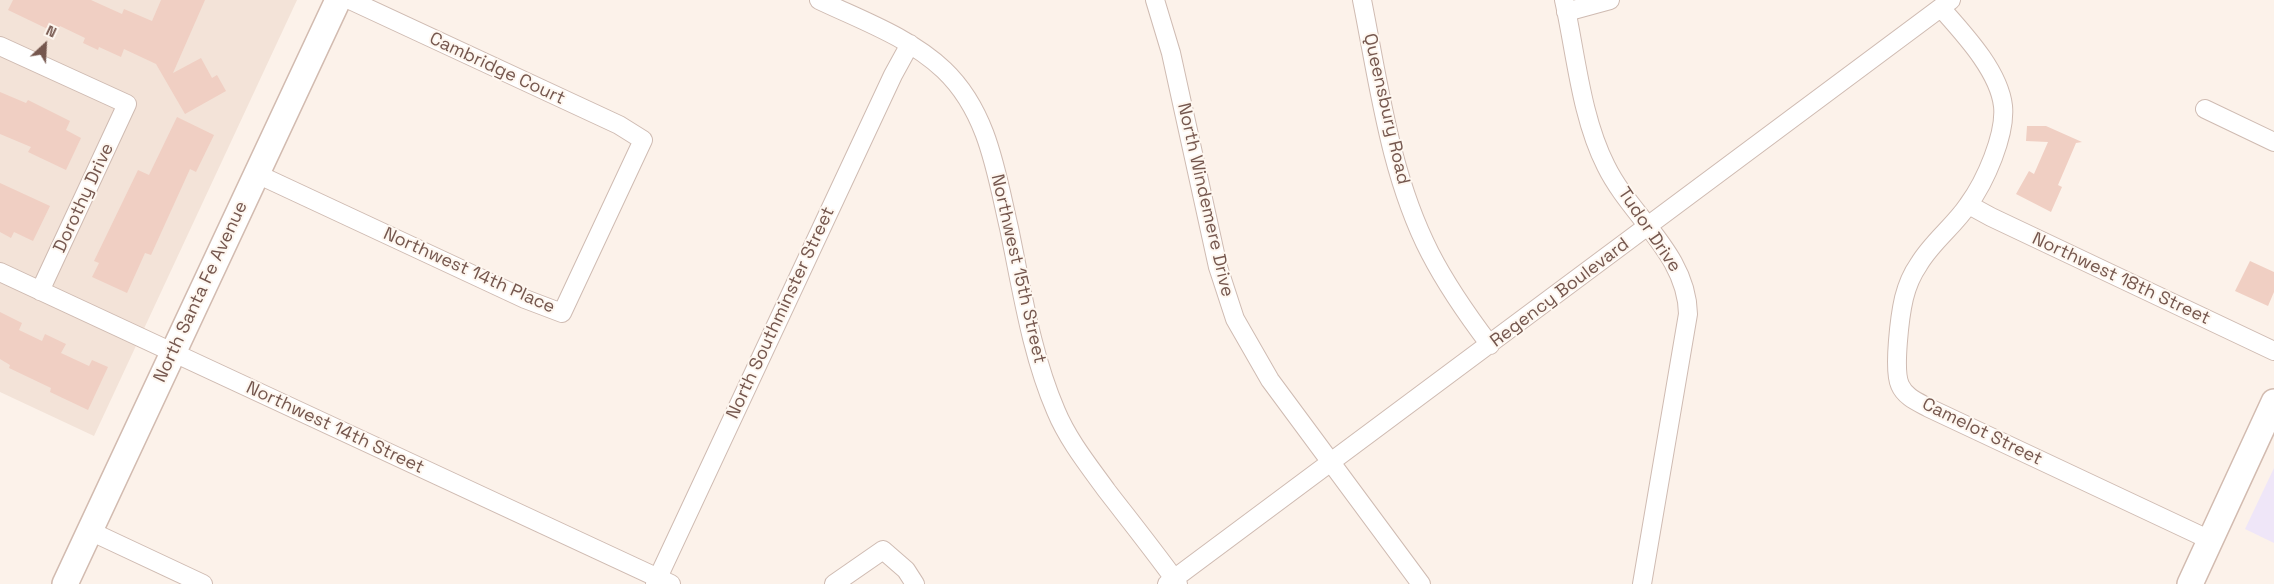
<!DOCTYPE html>
<html>
<head>
<meta charset="utf-8">
<style>
	body { margin:0 }
	#map { position:relative; width:2274px; height:584px; overflow:hidden; background:#fcf2ea; font-family:"Space Grotesk",sans-serif }
	canvas { display:block }
	.north { position:absolute; left:20px; top:20px; width:50px; height:50px; -webkit-text-stroke:4px #fef7f0; paint-order:stroke; rotate:25deg; font-size:14px; font-weight:700; line-height:20px; text-align:center; color:#75574e }
	.north::after { content:''; display:block; margin:auto; width:18px; height:22px; background:#75574e; clip-path:polygon(50% 0,100% 100%,50% 72%,0 100%) }
</style>
</head>
<body>
<div id="map">
<canvas width="2274" height="584"></canvas>
<div class="north">N</div>
</div>
<script>
const g = document.querySelector('canvas').getContext('2d');
g.lineJoin = 'round';
function fill(path, color) { g.fillStyle = color; g.fill(path, 'evenodd'); }
function strokePath(path, color, width, dash) { g.strokeStyle = color; g.lineWidth = width; g.lineCap = dash ? 'butt' : 'round'; g.setLineDash(dash || []); g.stroke(path); }
function drawText(font, color, halo, rows, align = 'center') {
  g.font = font + ' "Space Grotesk",sans-serif'; g.lineWidth = 4; g.setLineDash([]); g.textBaseline = 'middle'; g.strokeStyle = halo; g.fillStyle = color; for (const [text, x, y, turn = 0] of rows) {
    g.save(); g.translate(x, y); g.rotate((+turn || 0) * Math.PI / 180); g.textAlign = isNaN(turn) ? turn : align; if (halo) g.strokeText(text, 0, 0); g.fillText(text, 0, 0); g.restore();
  }
}
fill(new Path2D(`
	M0 0H297L94 436 0 392Z`), '#f3e3d8');
fill(new Path2D(`
	M2274 468V543L2245 529Z`), '#efe6f8');
fill(new Path2D(`
	M13 0H91L122 14 124 9 152 21 161 0H205L173 73 201 58 212 78 217 75 226 91 185 114 156 64 124 49 121 57 99 47 98 50 83 43 85 38 60 26 56 33 8 10Z
	M0 92 26 103 28 100 70 121 66 130 81 138 66 170 28 152 31 147 0 134Z
	M177 117 214 135 196 172 190 169 151 255 145 253 127 293 92 277 99 263 94 261 138 170 149 175Z
	M2027 126H2046L2082 142 2076 143 2058 185 2062 187 2051 212 2016 194 2029 171 2034 174 2048 142 2026 141Z
	M0 183 50 206 33 241 14 232 11 238 0 232Z
	M2250 261 2274 272V292L2268 306 2235 291Z
	M0 312 22 323 19 330 42 341 45 334 66 344 61 353 89 366 92 360 108 367 88 410 50 392 51 388 9 368 10 365 0 359Z`), '#f0cfc3');
const street = new Path2D(`
	M819 0C861 20 909 37 944 70 988 112 996 172 1009 228 1022 290 1031 353 1056 411 1068 440 1089 466 1107 491 1131 522 1155 552 1178 584
	M1155 0 1171 53 1218 267 1235 319 1270 380 1421 584
	M1362 0C1379 85 1390 175 1430 253 1447 286 1468 316 1490 345
	M1564 0C1576 54 1581 117 1606 166 1631 217 1687 254 1688 314L1642 584
	M1941 8C1964 34 1999 71 2003 106 2006 135 1985 182 1968 205 1954 226 1932 242 1919 264 1912 274 1907 286 1904 298 1900 315 1893 370 1900 385 1905 397 1918 402 1929 408L2210 540
	M1566 12 1610 0
	M0 46 127 104 40 291
	M2205 109 2274 142
	M257 174 525 299 562 313 643 140 619 125 350 0
	M1969 205 1991 217 2274 351
	M0 272 671 584
	M90 531 203 584
	M655 584 893 75 910 44
	M834 584 883 550 906 570 915 584
	M1167 584 1951 0`);
const secondary = new Path2D(`
	M65 584 338 0
	M2190 584 2274 402`);
strokePath(street, '#cfbbb2', 20);
strokePath(secondary, '#d2bbb0', 28);
strokePath(street, '#fff', 18);
strokePath(secondary, '#fff', 25);
drawText('18px', '#75574e', '#fef7f0', [
	["Cambridge Court",497,69,25],
	["Queensbury Road",1386,109,77],
	["Dorothy Drive",84,198,-65],
	["North Windemere Drive",1205,200,77],
	["Tudor Drive",1649,230,56],
	["Northwest 15th Street",1018,269,77],
	["Northwest 14th Place",469,271,24],
	["Northwest 18th Street",2121,279,25],
	["North Santa Fe Avenue",201,292,-65],
	["Regency Boulevard",1560,293,-37],
	["North Southminster Street",781,313,-65],
	["Northwest 14th Street",335,428,25],
	["Camelot Street",1982,432,26]
]);
</script>
</body>
</html>
